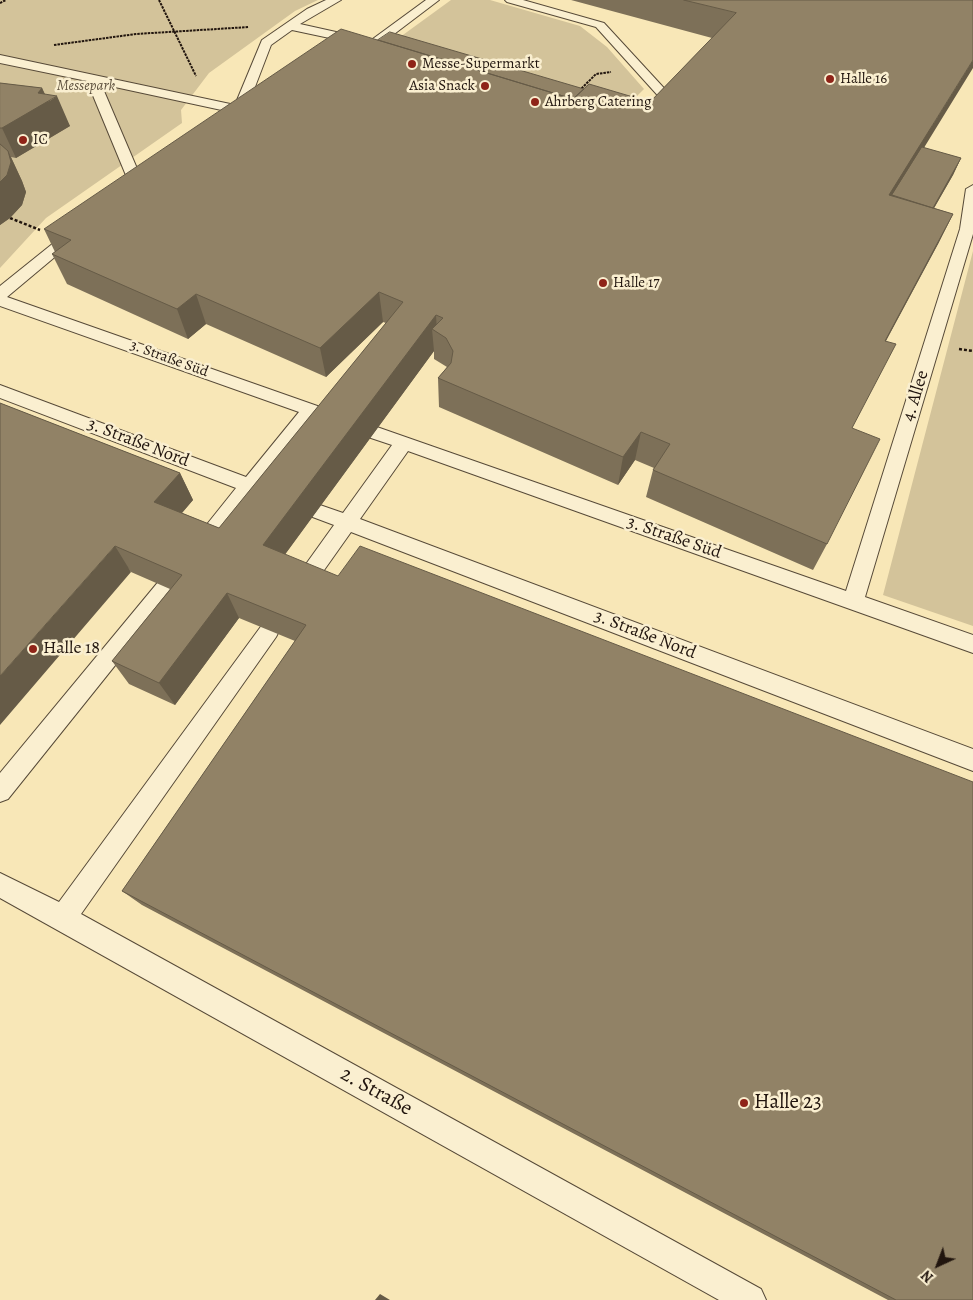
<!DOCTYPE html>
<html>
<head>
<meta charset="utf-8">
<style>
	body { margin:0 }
	#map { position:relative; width:973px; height:1300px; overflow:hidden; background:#f8e7b7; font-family:Alegreya,serif }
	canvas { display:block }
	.north { position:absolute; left:913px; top:1240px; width:50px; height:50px; -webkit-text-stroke:4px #faefd0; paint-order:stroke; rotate:223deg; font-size:14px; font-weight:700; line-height:20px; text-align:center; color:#21150e }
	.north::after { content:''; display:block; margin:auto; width:18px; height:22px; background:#21150e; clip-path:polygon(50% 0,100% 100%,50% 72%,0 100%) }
</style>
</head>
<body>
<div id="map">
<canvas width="973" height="1300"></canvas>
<div class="north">N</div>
</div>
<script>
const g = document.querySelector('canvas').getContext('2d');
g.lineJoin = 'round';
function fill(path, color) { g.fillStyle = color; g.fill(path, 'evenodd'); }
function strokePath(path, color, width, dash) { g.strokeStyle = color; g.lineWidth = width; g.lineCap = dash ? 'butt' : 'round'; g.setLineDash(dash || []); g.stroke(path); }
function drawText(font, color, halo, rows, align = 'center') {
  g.font = font + ' Alegreya,serif'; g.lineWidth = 5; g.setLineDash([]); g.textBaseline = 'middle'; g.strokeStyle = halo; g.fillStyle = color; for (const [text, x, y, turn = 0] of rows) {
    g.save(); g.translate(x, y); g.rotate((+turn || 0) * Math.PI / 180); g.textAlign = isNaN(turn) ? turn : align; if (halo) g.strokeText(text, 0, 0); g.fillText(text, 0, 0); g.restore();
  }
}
fill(new Path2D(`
	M0 0H318L295 11 209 73 181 110 182 123 46 218 0 268Z
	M451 0H490L580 26 607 47 644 89 620 113 396 40Z
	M973 251V626L883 595Z`), '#d3c39a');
const service = new Path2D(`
	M326 0H341L300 24 363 38 364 42 370 41 426 0H439L377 47 351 51 345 47 353 43 292 30 271 45 245 113 240 114 101 84 144 185 137 189 130 185 87 81 0 63V55L235 105 262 40 307 9Z
	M505 0H523L604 23 674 99 662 114H652L651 111 661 99 596 27 507 2Z
	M973 185V234L865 597 973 635V653L408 451 360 519 973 749V771L351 532 310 590 303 592 296 590 293 584 296 578 334 525 310 516 307 511 310 506 317 504 343 513 392 445 368 437 365 432 368 427 374 426 846 591 960 229 966 189Z
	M76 228 81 229 83 232 81 235 7 297 343 415 346 419 343 423 337 425 315 418 262 483 284 491 286 496 284 501 277 503 253 494 209 548 202 551 195 548 192 543 236 488 0 398V385L246 477 299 412 0 306V286L71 229Z
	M166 579 173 581 176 587 173 593 8 799 0 802V773L159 581Z
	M269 622 276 625 279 631 276 637 81 914 761 1289 766 1300H719L0 898V873L59 902 262 625Z`);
strokePath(service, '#574a38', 2);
strokePath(new Path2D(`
	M159 0 196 76
	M0 3 6 0
	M54 45 136 34 249 27
	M579 91 596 74 611 72`), '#21150e', 2, [2.5, 1]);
strokePath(new Path2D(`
	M10 218 40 230
	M959 349 973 351`), '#21150e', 2.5, [3, 2]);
fill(service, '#faefd0');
fill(new Path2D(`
	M571 0H973L924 148 961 158 953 175 934 208 953 214 938 244 886 341 852 428 827 544 813 570 646 497 653 470 654 468 635 460 618 485 439 407 438 378 447 367 434 359V351L285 554 973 1300H888L142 905 122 891 295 641 239 618 175 705 129 684 112 661 170 589 131 572 0 403 180 473 193 500 182 513 219 528 386 323 383 322 326 377 206 324 188 339 67 284 52 254 55 252 44 229 378 40 584 89 650 102 712 38Z
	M0 83 42 88 45 94 70 126 16 158 11 157 22 181 26 192 22 205 10 218 0 225Z`), '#7d7058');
fill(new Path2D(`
	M973 60V68L890 203 889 195Z
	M42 88 48 102 57 96 70 126 16 158 2 128Z
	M8 151 22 181 26 192 22 205 10 218 0 225V182Z
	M961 158 953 175 921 231 929 215Z
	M953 214 938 244 870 370 885 341Z
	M379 292 383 322 326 377 320 348Z
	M196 294 206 324 188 339 177 309Z
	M436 315 437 332 432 329 434 351 273 571 263 545Z
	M641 432 635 460 618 485 623 457Z
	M180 473 193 500 168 529 154 502Z
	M115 546 131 572 0 725V676Z
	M227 593 239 618 175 705 159 683Z
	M380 1294 390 1300H375Z`), '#665b47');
const building = new Path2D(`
	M684 0H973V60L889 195 953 214 885 341 896 344 852 428 880 439 827 544 653 470 670 444 641 432 623 457 438 378 451 363 453 351 446 338 432 329 443 318 436 315 263 545 338 576 360 546 973 782V1300H896L122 891 306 625 227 593 159 683 112 661 182 575 115 546 0 676V403L180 473 154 502 219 528 403 302 379 292 320 348 196 294 177 309 52 254 71 240 44 229 341 29 573 99 589 84 650 102 736 13Z
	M390 32 584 89 573 99 378 40Z
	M0 83 42 88 38 93 57 96 2 128H0Z
	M0 144 8 151 11 162 7 175 0 182Z
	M922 147 961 158 933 208 892 195Z`);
fill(building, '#918266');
strokePath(building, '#665b47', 1);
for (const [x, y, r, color] of [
	[412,64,5,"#8f2418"],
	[830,79,5,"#8f2418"],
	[485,86,5,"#8f2418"],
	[535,102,5,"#8f2418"],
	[23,140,5,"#8f2418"],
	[603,283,5,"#8f2418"],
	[33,649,5,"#8f2418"],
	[744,1103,5,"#8f2418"]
]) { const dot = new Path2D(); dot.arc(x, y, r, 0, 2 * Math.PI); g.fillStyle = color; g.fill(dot); strokePath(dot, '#faefd0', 2); }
drawText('15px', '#21150e', '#faefd0', [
	["Messe-Supermarkt",422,64],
	["Halle 16",840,79],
	["Asia Snack",475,86,"right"],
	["Ahrberg Catering",545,102],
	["IC",33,140],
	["Halle 17",613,283]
], 'left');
drawText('italic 15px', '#5f523f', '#faefd0', [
	["Messepark",86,86]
]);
drawText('15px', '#21150e', '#faefd0', [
	["3. Straße Süd",169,359,20]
]);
drawText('18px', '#21150e', '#faefd0', [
	["4. Allee",916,396,-73],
	["3. Straße Nord",138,443,21],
	["3. Straße Süd",674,538,19],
	["3. Straße Nord",645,635,21]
]);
drawText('18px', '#21150e', '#faefd0', [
	["Halle 18",43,649]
], 'left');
drawText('21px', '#21150e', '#faefd0', [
	["2. Straße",376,1092,29]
]);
drawText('21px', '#21150e', '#faefd0', [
	["Halle 23",754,1103]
], 'left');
</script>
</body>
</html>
